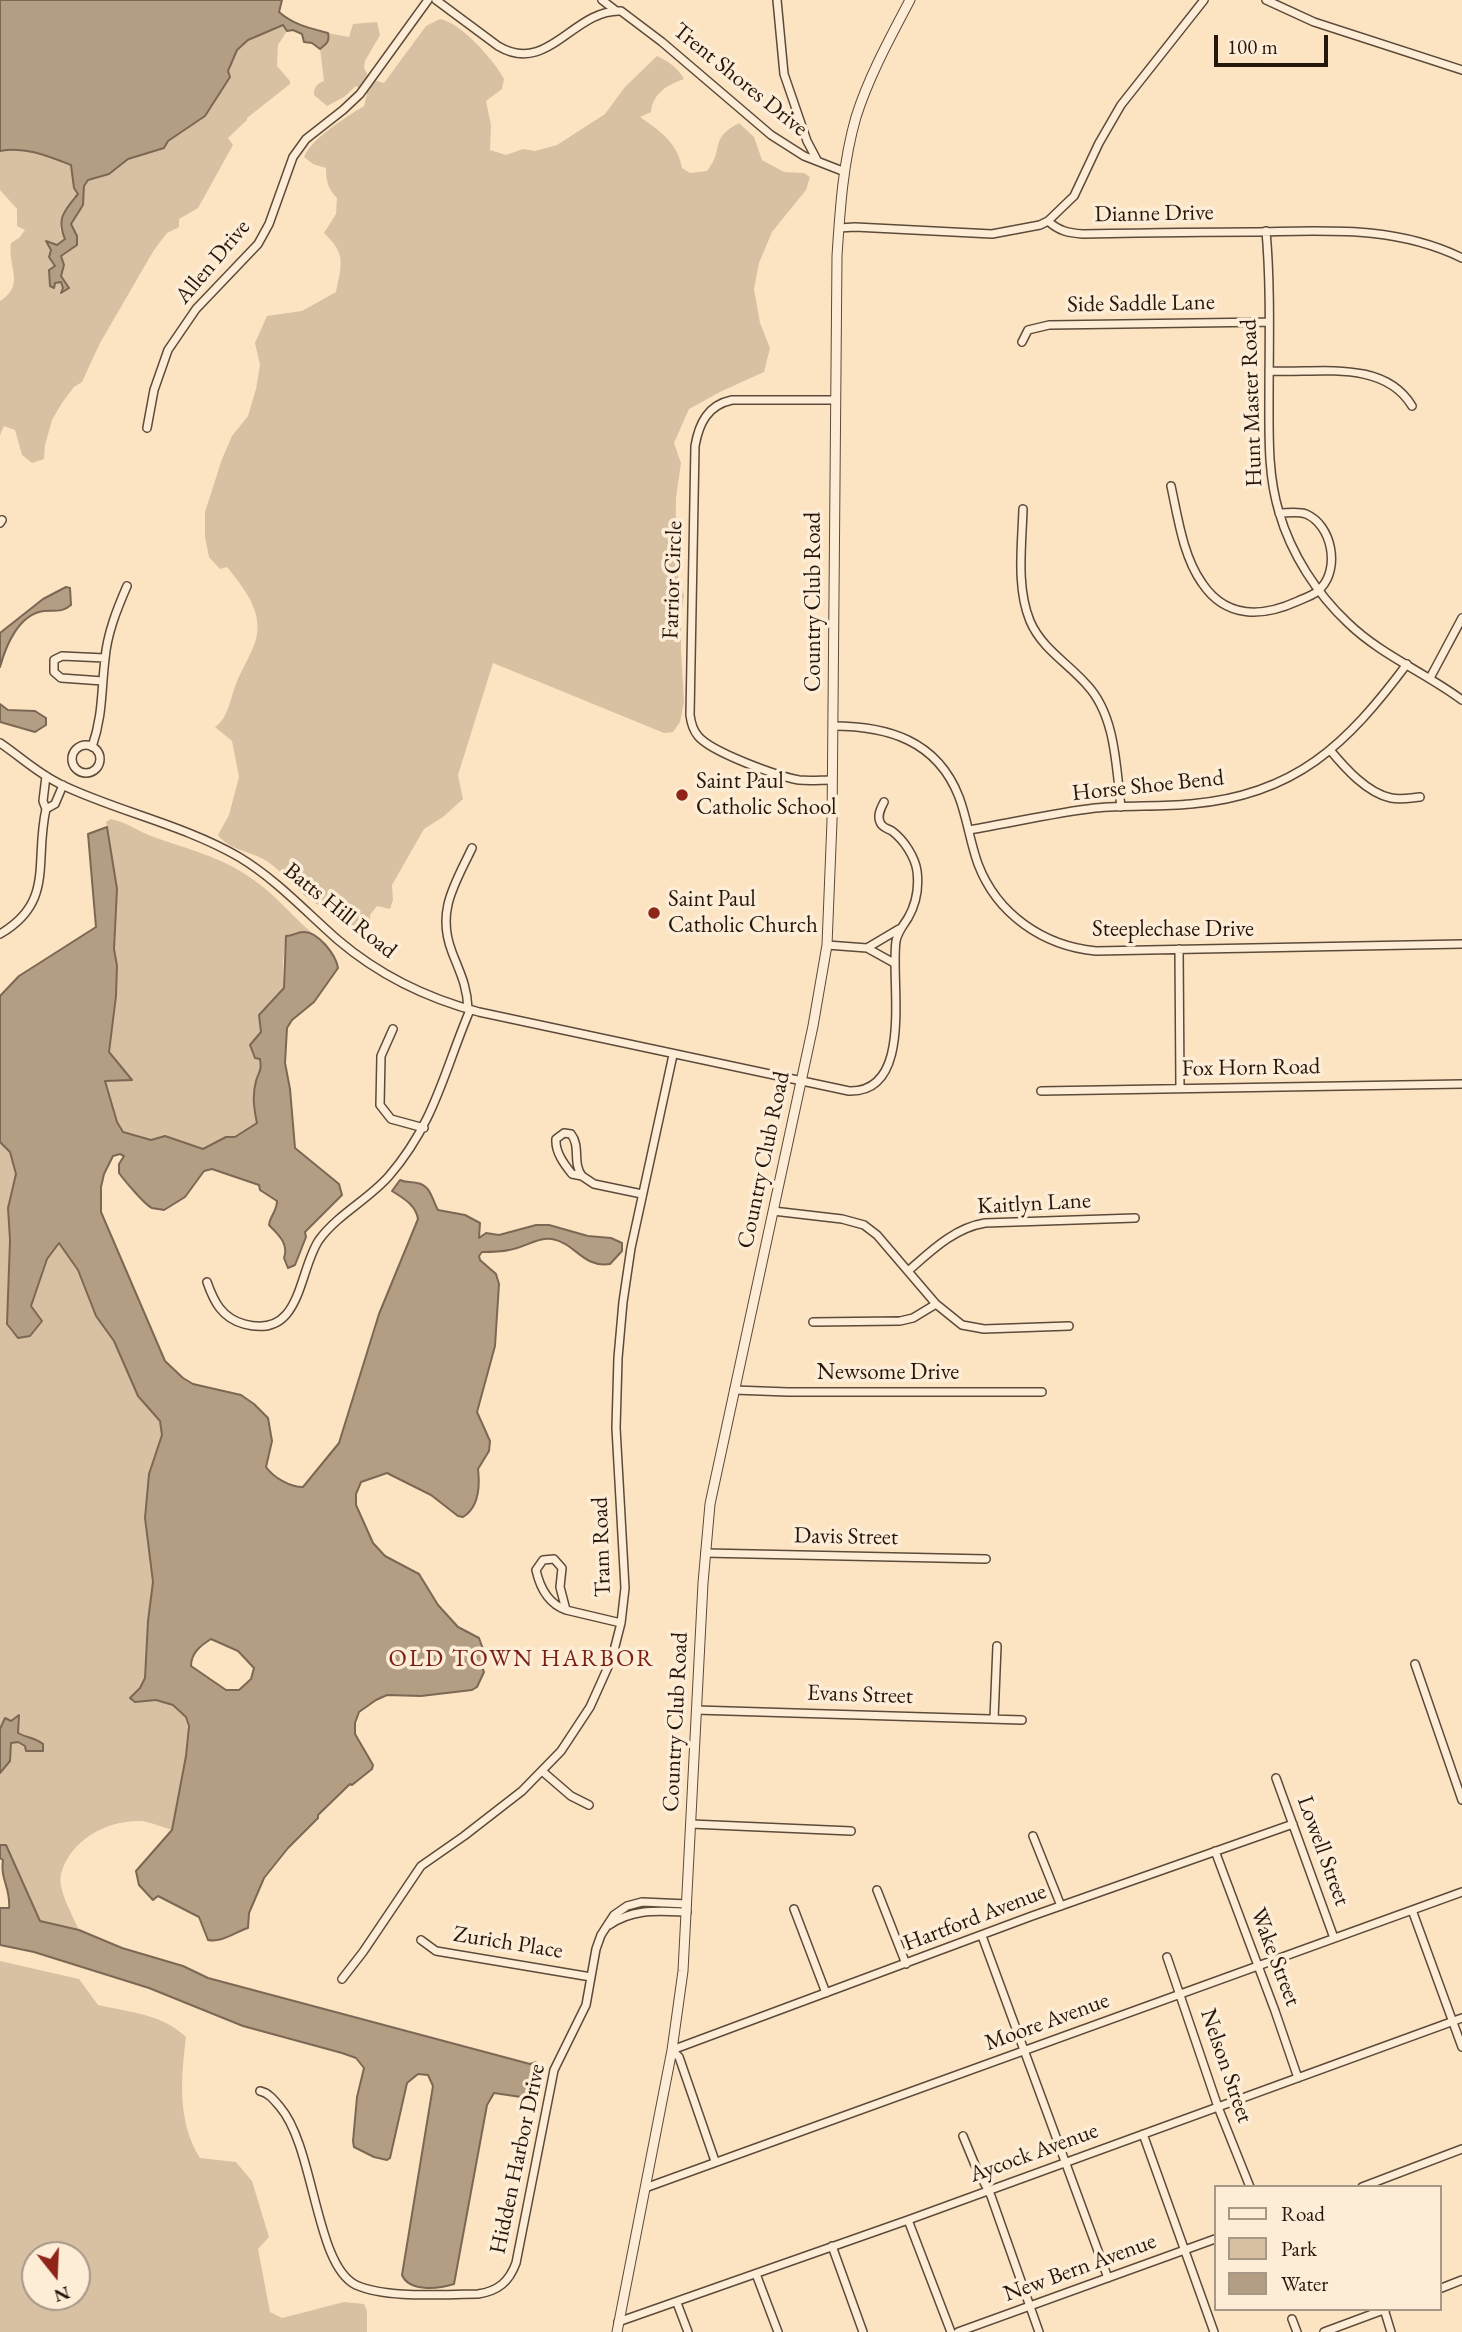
<!DOCTYPE html>
<html>
<head>
<meta charset="utf-8">
<style>
	body { margin:0 }
	#map { position:relative; width:1462px; height:2332px; overflow:hidden; background:#fce4c2; font-family:"EB Garamond",serif }
	canvas { display:block }
	.legend { position:absolute; left:1214px; top:2185px; width:228px; height:126px; box-sizing:border-box; background:#fdedd7; border:2px solid #a79786; margin:0; padding:9px 12px; list-style:none; font-size:21px; color:#26170c }
	.legend li { display:flex; align-items:center; gap:14px; height:35px }
	.legend b { width:35px; border:2px solid #a79786 }
	.north { position:absolute; left:21px; top:2241px; width:70px; height:70px; box-sizing:border-box; background:#fdedd7; border:2px solid #a79786; border-radius:50%; rotate:162deg; font-size:19px; font-weight:700; line-height:28px; text-align:center; color:#26170c }
	.north::after { content:''; display:block; margin:auto; width:24px; height:32px; background:#8f2418; clip-path:polygon(50% 0,100% 100%,50% 72%,0 100%) }
	.scale { position:absolute; left:1214px; top:35px; width:114px; height:32px; box-sizing:border-box; border:4px solid #26170c; border-top:0; padding-left:9px; font-size:21px; line-height:24px; white-space:nowrap; color:#26170c; -webkit-text-stroke:5px #fdedd7; paint-order:stroke }
</style>
</head>
<body>
<div id="map">
<canvas width="1462" height="2332"></canvas>
<ul class="legend">
<li><b style="height:9px;background:#fdedd7"></b>Road</li>
<li><b style="height:19px;background:#d8c1a3"></b>Park</li>
<li><b style="height:19px;background:#b39e84"></b>Water</li>
</ul>
<div class="north">N</div>
<div class="scale">100 m</div>
</div>
<script>
const g = document.querySelector('canvas').getContext('2d');
g.lineJoin = 'round';
function fill(path, color) { g.fillStyle = color; g.fill(path, 'evenodd'); }
function strokePath(path, color, width, dash) { g.strokeStyle = color; g.lineWidth = width; g.lineCap = dash ? 'butt' : 'round'; g.setLineDash(dash || []); g.stroke(path); }
function drawText(font, color, halo, rows, align = 'center') {
  g.font = font + ' "EB Garamond",serif'; g.lineWidth = 7; g.setLineDash([]); g.textBaseline = 'middle'; g.strokeStyle = halo; g.fillStyle = color; for (const [text, x, y, turn = 0] of rows) {
    g.save(); g.translate(x, y); g.rotate((+turn || 0) * Math.PI / 180); g.textAlign = isNaN(turn) ? turn : align; if (halo) g.strokeText(text, 0, 0); g.fillText(text, 0, 0); g.restore();
  }
}
fill(new Path2D(`
	M440 19C460 22 495 61 504 79L502 89 486 101 491 125 490 150 506 155 523 149 535 151 557 145 605 114 625 87 657 56C668 61 678 68 684 79 667 85 653 93 651 112L640 117C659 130 678 143 682 168L690 173 707 171C725 149 708 139 739 123L754 137 762 160 784 172 804 173 810 177 806 190 772 232 759 263 754 289 760 323 770 348 764 372 722 391 689 409 674 443 681 463 676 498 675 567 684 595 681 614V650L684 702 680 722 673 732 664 733 493 663 458 775 463 799 443 817 424 829 392 885 393 900 390 909 377 906 370 915 371 937 368 946C361 939 359 930 352 925 338 912 320 908 306 897 292 885 280 869 265 860 250 851 229 850 218 835L229 815 239 777 232 741 215 727C228 719 230 699 236 684 241 670 255 649 257 634 261 608 242 586 227 567L220 569 209 557 205 537V512L222 459 232 436 248 416 256 389 260 365 255 343 267 316 302 311 336 292C342 263 346 254 324 233L336 214 337 198C328 189 326 181 326 168L313 164 304 157C312 138 346 117 364 106L367 94 356 86 344 97 327 106 314 95C314 87 316 84 324 81L320 49 328 43V33L349 37 353 24 377 22 380 35 365 61 364 68 370 79 384 83 426 26Z
	M283 24 287 31 278 45 277 66 290 81V84L247 118V120L228 138 233 145 198 208 179 219V227L167 233 154 250 100 343 82 382 74 387 62 403 52 420 45 445 44 459 32 463 22 455 15 430 4 426 0 435V301C26 285 7 266 11 243L19 238 25 230 17 226V209L0 190V151C25 146 48 156 71 165L74 188 78 194 68 206 60 229 65 239 57 245 47 241 51 250 49 257 55 266 54 283 61 282 63 292 65 282 61 276V256L77 236 70 224 83 205 84 186 88 180 109 174 128 159 164 148 168 141 205 116 230 78 228 71 237 50 248 40Z
	M111 819C128 823 136 830 151 836 184 848 222 857 251 878 274 893 290 914 311 932 299 931 297 936 286 936L283 963 284 988 276 995 261 1032 262 1070 256 1080 253 1107 257 1123 235 1138 225 1137 203 1149 158 1139 151 1140 123 1132 117 1122 104 1080H131L109 1052 116 996 117 966 114 949 117 889 106 822Z
	M0 1142 10 1152 16 1174 8 1208 10 1240 7 1324 12 1333 31 1306 47 1259 59 1242 78 1270 96 1316 114 1341 138 1396 160 1421 162 1435 149 1474 145 1518 153 1582 148 1621 147 1658 145 1678 135 1702C153 1700 173 1699 185 1716 195 1731 176 1810 172 1830 162 1827 150 1822 141 1821 107 1820 70 1840 61 1874 57 1889 73 1916 79 1930L39 1921 6 1845H0V1773L11 1743 18 1742 25 1746 27 1751H42L38 1740 27 1738 18 1733 19 1715 11 1721 5 1718 0 1729Z
	M0 1961 79 1979 98 2005C129 2012 162 2014 186 2037 181 2077 177 2122 200 2158L236 2162 252 2181 269 2237 258 2249 270 2312 282 2318 344 2302 364 2304 367 2311V2332H0ZM35 2255H77V2297H35Z`), '#d8c1a3');
const water = new Path2D(`
	M0 0H282L279 12C294 25 309 28 328 33 330 42 326 44 320 49L312 43 304 42 302 34 293 30 287 31 283 25 248 40 237 50 228 71 230 77 205 116 168 141 164 148 128 159 109 174 88 180 84 186 83 205 71 224 77 236V245L61 256 64 265 61 276 69 288 61 293 63 288 61 282 55 283 54 288 50 286 49 270 55 266 49 257 51 250 46 241 57 245 65 239C56 218 65 210 78 194L74 188 71 165C48 156 25 146 0 151Z
	M66 587 70 588 71 605C62 613 55 610 44 611 19 614 6 645 0 667V633L43 599Z
	M0 704 8 710 35 711 46 718V725L35 732 0 722Z
	M107 827 117 889 114 949 117 966 116 996 109 1052 132 1080 105 1081 117 1122 123 1132 151 1140 165 1136 203 1149 226 1137H235L257 1123C254 1109 252 1096 256 1081 259 1071 262 1071 260 1059L255 1058 250 1045 261 1032 259 1015 284 988 286 936C293 936 297 932 303 932 318 931 336 955 338 968L314 1002 292 1020 287 1028 285 1063 290 1089 295 1148 339 1184 342 1195 305 1232 306 1237 295 1265 288 1268 284 1258C289 1244 279 1235 269 1225 270 1216 277 1211 277 1201L260 1190 259 1185 212 1169 204 1171 185 1197 164 1210C160 1209 156 1209 152 1208 145 1205 124 1180 119 1173V1164L124 1156 120 1154 113 1156 104 1174 101 1187V1212L165 1361 183 1378 193 1384 241 1395 254 1404 268 1418 272 1441 266 1467C274 1478 290 1487 303 1487L339 1443 379 1314 418 1219C416 1205 403 1198 392 1191L400 1180C406 1183 411 1181 417 1183 431 1185 432 1200 438 1210L465 1215 480 1223 479 1238 486 1233 499 1235 536 1225H549L588 1236 611 1238 622 1243V1251L610 1264C582 1268 576 1243 552 1239 538 1237 523 1248 509 1250 500 1252 491 1252 482 1252L479 1256 480 1260 496 1274 499 1284 495 1346 477 1412 490 1441 489 1451 478 1469C480 1486 479 1507 463 1517L458 1516 431 1495 387 1473 361 1482 356 1494V1505L373 1543 385 1556 419 1574 438 1605 458 1627 479 1638 487 1660 482 1667 484 1672 477 1687 472 1690 421 1696 387 1695 376 1700 359 1712 355 1723V1734L373 1765 372 1769 352 1785 350 1784 318 1815V1818L288 1848 264 1878 249 1913 248 1928C235 1932 222 1943 208 1940L199 1917 158 1896 153 1900 139 1885 136 1871 172 1830 186 1756 189 1726 186 1717 173 1705 156 1700 135 1702 130 1698 140 1688 145 1678 148 1621 153 1582 145 1518 149 1474 162 1435 160 1421 138 1396 114 1341 96 1316 78 1270 59 1243 47 1259 31 1306 42 1321 30 1336 18 1338 7 1324 10 1240 8 1208 16 1174 10 1152 0 1142V996L19 976 96 927 88 834ZM211 1639 238 1651 254 1668 251 1679 239 1690H226L191 1666C191 1653 200 1646 211 1639Z
	M19 1715 18 1733C27 1738 36 1738 43 1744V1751H26L25 1746 18 1742 11 1743 10 1761 0 1773V1729L5 1718 11 1721Z
	M0 1845H6L40 1921 79 1930 122 1948 183 1966 208 1978 530 2064 536 2062 539 2078 533 2095 521 2097 494 2093 487 2105 454 2284C438 2289 409 2292 402 2275L433 2086 428 2075 418 2074 407 2083 390 2158 387 2160 374 2157 354 2147 353 2141 357 2097 364 2068 356 2058 342 2053 243 2026 149 1988 34 1952 0 1945V1908H9C11 1888 0 1880 3 1860L0 1858Z`);
fill(water, '#b39e84');
strokePath(water, '#7b6854', 2);
const minor = new Path2D(`
	M436 0 498 46C548 76 573 9 621 11L662 42 771 135 804 156 845 172
	M602 0 615 10
	M777 0 784 74 807 141 817 160
	M1266 0 1314 22 1462 70
	M1048 221C1059 231 1068 233 1083 234 1140 233 1197 232 1253 232 1327 231 1394 225 1462 258
	M839 228 855 227 992 234 1040 225 1048 221 1074 196 1099 143 1121 105 1204 0
	M1266 231C1271 287 1269 345 1269 401 1269 438 1268 476 1279 512 1291 554 1317 594 1348 623 1381 655 1426 673 1462 700
	M1022 342 1028 330 1049 325 1268 322
	M1269 371C1315 374 1383 358 1412 406
	M147 428 154 390 168 350 196 309 258 244 269 224 293 157 306 139 343 110 360 94 428 0
	M1171 486C1178 518 1183 556 1202 583 1226 619 1263 617 1298 601 1306 597 1316 595 1321 588 1340 568 1332 525 1306 514 1299 511 1287 513 1279 513
	M1023 509C1022 545 1016 587 1030 621 1042 649 1068 663 1087 685 1116 716 1116 768 1121 807
	M0 523 2 520
	M1430 678 1462 618
	M103 681 61 678 54 672V660L62 656 105 658
	M833 726C887 726 937 740 959 797 967 818 970 842 978 864 997 914 1043 946 1096 951L1462 944
	M0 743C21 757 38 774 62 785 119 812 184 825 239 857 277 880 305 911 338 940 379 975 426 998 479 1012L849 1091C915 1093 890 981 896 941 898 931 903 926 908 918 916 904 919 887 917 871 915 857 904 840 892 831 887 828 882 828 880 822 877 815 881 808 884 802
	M72 759a14 14 0 1 1 28 0a14 14 0 1 1-28 0Z
	M92 747C103 715 101 692 105 659 107 634 117 609 127 586
	M1330 750C1345 768 1367 793 1391 798 1401 800 1410 798 1420 797
	M46 776 43 801 46 809 55 804 63 785
	M832 780C821 780 810 781 799 780 777 776 711 752 698 736 693 730 691 723 690 715L695 446C699 423 708 405 732 400H835
	M969 830C1011 823 1053 813 1095 808 1127 805 1159 807 1191 804 1296 795 1347 744 1407 664
	M0 934C55 902 34 862 46 809
	M827 945 867 948 899 929
	M867 948 894 963
	M1179 949 1180 1088
	M468 1009C467 985 460 973 452 952 436 911 455 884 472 848
	M393 1029 381 1056 380 1105 391 1119 424 1128
	M1041 1091 1462 1084
	M582 1176C572 1162 581 1147 571 1134L564 1133 556 1139C555 1152 564 1164 572 1174L582 1176 594 1184 642 1194
	M773 1211 842 1219 864 1225 877 1235 936 1304 962 1325 984 1329 1069 1326
	M908 1271C931 1251 954 1228 985 1223L1135 1218
	M207 1282C214 1302 222 1318 244 1324 302 1340 298 1271 319 1240 338 1214 368 1200 389 1176 435 1123 444 1071 470 1010
	M813 1322 900 1321 913 1318 936 1304
	M734 1390 788 1392H1042
	M705 1553 986 1559
	M554 1559 562 1568 560 1587 566 1610C549 1604 540 1588 536 1570L543 1560Z
	M566 1610 621 1623
	M1415 1664 1462 1800
	M696 1710 1022 1720
	M994 1719 997 1646
	M542 1771 571 1796 589 1805
	M1276 1778 1334 1938
	M691 1824 851 1831
	M1033 1836 1061 1906
	M1215 1851 1275 2011 1298 2078
	M877 1890 906 1964
	M794 1909 826 1993
	M1412 1910 1462 2047
	M609 1925C634 1908 658 1911 687 1912
	M982 1936 1108 2278
	M421 1940 436 1951 591 1977
	M1167 1957 1218 2107 1250 2187
	M342 1979 363 1952 421 1866 464 1836 522 1791 561 1751 590 1707 612 1658 621 1623 625 1588 616 1428 618 1358 623 1302 631 1248 673 1055
	M260 2091C269 2093 274 2100 280 2107 315 2148 315 2265 356 2285 387 2299 444 2294 478 2294 498 2291 509 2282 516 2263L554 2070 586 2005 596 1949 601 1935 614 1915 627 1906 642 1902 687 1904
	M1143 2134 1214 2332
	M963 2136 975 2165 991 2196 1039 2332
	M715 2161 679 2057 672 2050 1032 1916 1293 1824
	M1362 2187 1462 2149
	M645 2188 1462 1892
	M908 2220 951 2332
	M832 2246 863 2332
	M756 2274 778 2332
	M1439 2289 1462 2280
	M677 2303 688 2332
	M1384 2309 1391 2332
	M1292 2319 1297 2332
	M618 2322 908 2220 1462 2018
	M958 2332 1215 2239
	M1324 2332 1386 2309`);
const tertiary = new Path2D(`
	M617 2332 672 2050 683 1971 703 1583 710 1504 813 1026 827 945 832 821 837 256C840 209 843 162 856 117 869 76 890 38 910 0`);
strokePath(minor, '#5c4a3a', 10);
strokePath(tertiary, '#5c4a3a', 11);
strokePath(minor, '#fdedd7', 7);
strokePath(tertiary, '#fdedd7', 9);
for (const [x, y, r, color] of [
	[682,795,7,"#8f2418"],
	[654,913,7,"#8f2418"]
]) { const dot = new Path2D(); dot.arc(x, y, r, 0, 2 * Math.PI); g.fillStyle = color; g.fill(dot); strokePath(dot, '#fdedd7', 2.5); }
drawText('23px', '#26170c', '#fdedd7', [
	["Trent Shores Drive",740,80,39],
	["Dianne Drive",1154,214,-1],
	["Allen Drive",213,262,-50],
	["Side Saddle Lane",1141,304,-1],
	["Hunt Master Road",1252,403,-92],
	["Farrior Circle",673,580,-88],
	["Country Club Road",814,602,-90],
	["Horse Shoe Bend",1148,786,-6],
	["Batts Hill Road",340,911,39],
	["Steeplechase Drive",1173,930],
	["Fox Horn Road",1251,1068,-1],
	["Country Club Road",764,1160,-78],
	["Kaitlyn Lane",1034,1204,-3],
	["Newsome Drive",888,1373],
	["Davis Street",846,1537,1],
	["Tram Road",602,1547,-92],
	["Evans Street",860,1695,2],
	["Country Club Road",676,1722,-87],
	["Lowell Street",1323,1851,70],
	["Hartford Avenue",975,1918,-21],
	["Zurich Place",508,1943,9],
	["Wake Street",1275,1957,69],
	["Moore Avenue",1047,2022,-20],
	["Nelson Street",1226,2066,71],
	["Aycock Avenue",1034,2153,-20],
	["Hidden Harbor Drive",518,2159,-78],
	["New Bern Avenue",1080,2268,-20]
]);
drawText('23px', '#26170c', '#fdedd7', [
	["Saint Paul",696,782],
	["Catholic School",696,808],
	["Saint Paul",668,900],
	["Catholic Church",668,926]
], 'left');
g.letterSpacing = '2px';
drawText('24px', '#7a1f14', '#fdedd7', [
	["OLD TOWN HARBOR",522,1659]
]);
g.letterSpacing = '0px';
</script>
</body>
</html>
